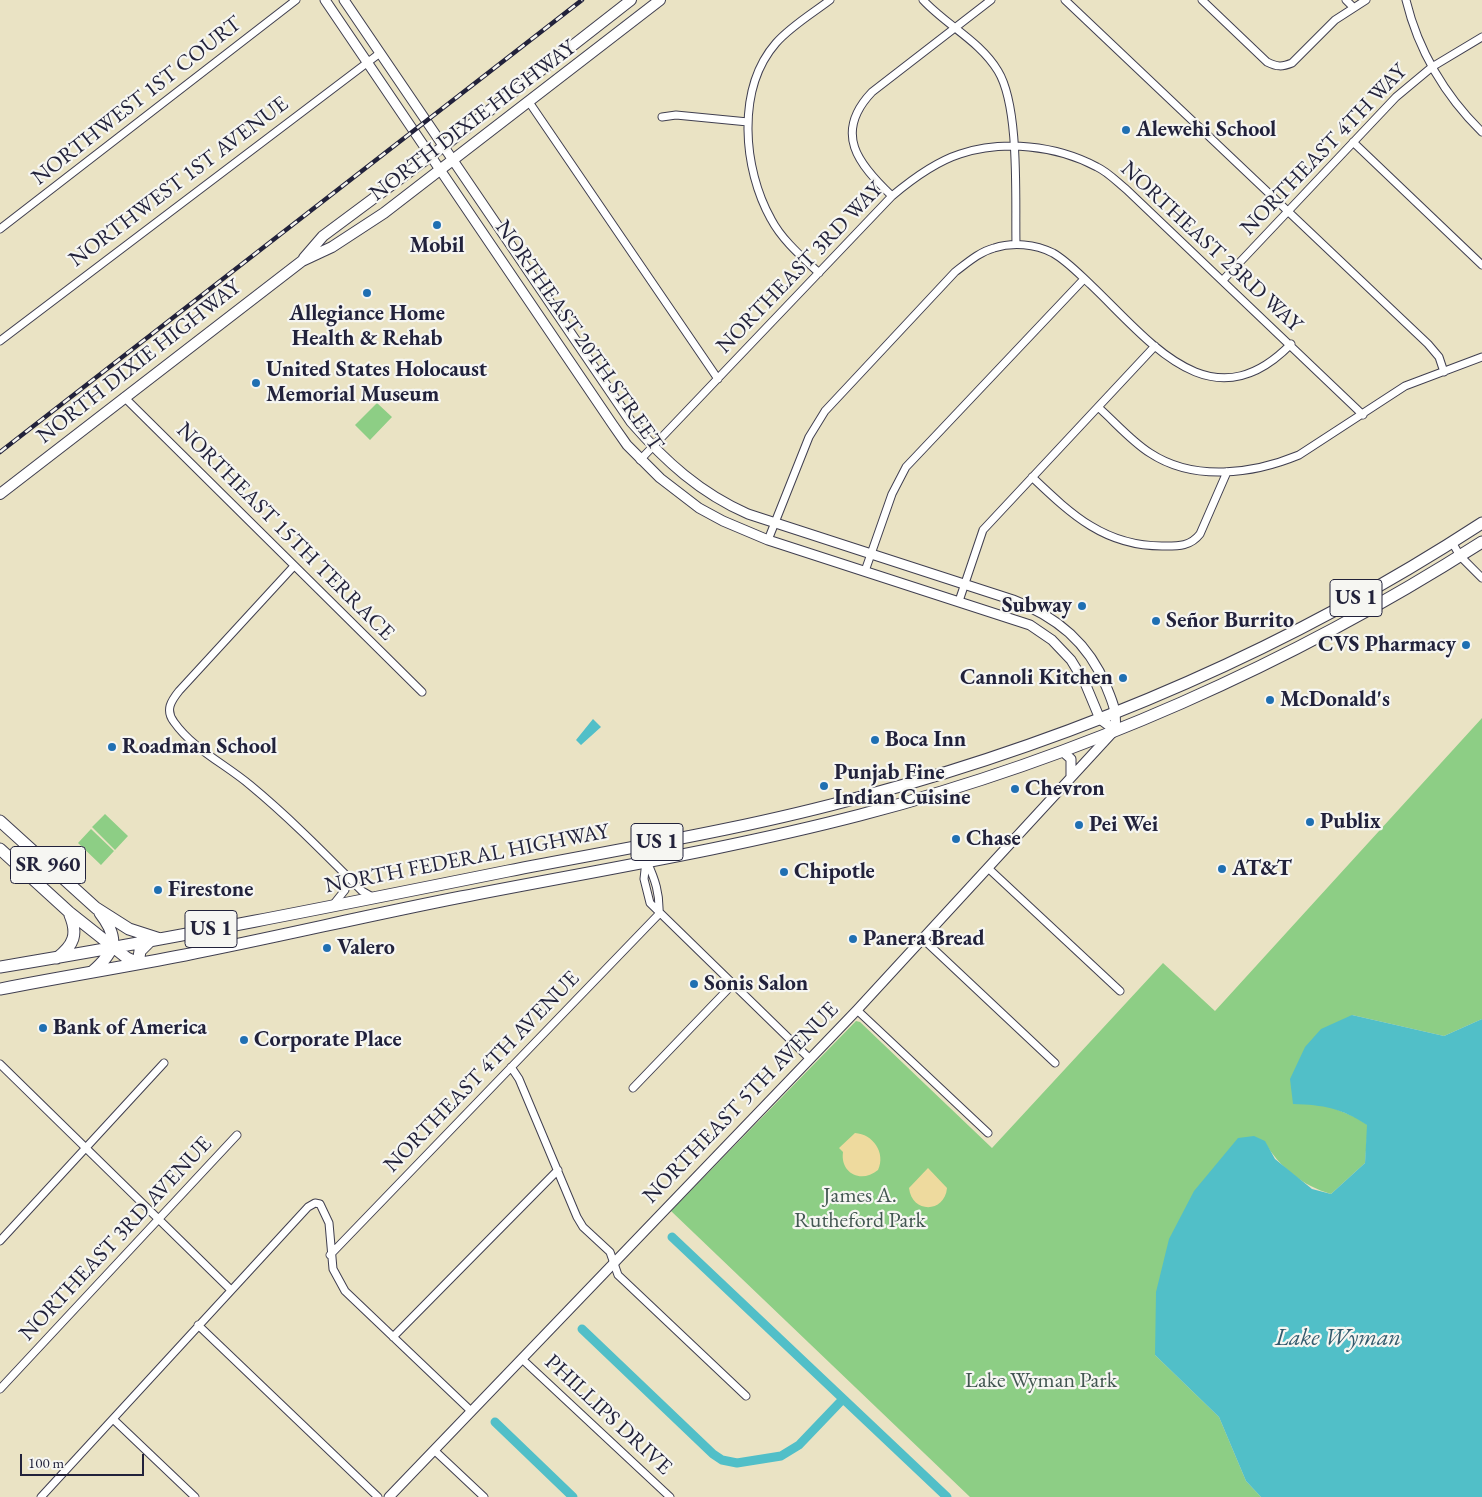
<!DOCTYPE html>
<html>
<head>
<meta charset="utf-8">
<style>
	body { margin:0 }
	#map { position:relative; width:1482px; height:1497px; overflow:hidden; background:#eae3c4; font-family:"EB Garamond",serif }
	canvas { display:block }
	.scale { position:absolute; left:20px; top:1454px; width:124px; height:22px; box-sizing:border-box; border:2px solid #22223b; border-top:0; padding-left:6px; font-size:15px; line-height:18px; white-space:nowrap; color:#22223b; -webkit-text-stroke:4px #f6f6f2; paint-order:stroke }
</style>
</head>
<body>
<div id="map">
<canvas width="1482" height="1497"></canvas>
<div class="scale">100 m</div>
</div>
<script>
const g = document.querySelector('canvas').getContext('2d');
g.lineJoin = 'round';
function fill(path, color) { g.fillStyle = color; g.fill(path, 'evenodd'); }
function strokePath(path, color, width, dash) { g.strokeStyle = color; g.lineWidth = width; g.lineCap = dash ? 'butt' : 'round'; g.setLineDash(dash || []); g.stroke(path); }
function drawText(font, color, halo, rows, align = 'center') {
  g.font = font + ' "EB Garamond",serif'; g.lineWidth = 4.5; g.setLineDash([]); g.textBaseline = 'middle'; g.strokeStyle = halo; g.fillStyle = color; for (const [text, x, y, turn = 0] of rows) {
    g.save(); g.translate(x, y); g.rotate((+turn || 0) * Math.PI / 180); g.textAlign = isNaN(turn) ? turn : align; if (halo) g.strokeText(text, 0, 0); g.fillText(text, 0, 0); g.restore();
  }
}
fill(new Path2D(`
	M377 403 392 417 370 440 355 425Z
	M1482 718V1019L1444 1036 1352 1015 1326 1105 1355 1117 1368 1125 1365 1163 1331 1194C1303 1186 1279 1167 1264 1141L1155 1355 1219 1417 1246 1481 1261 1497H970L671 1211 856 1021 860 1022 992 1148 1163 963 1215 1011Z
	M105 814 128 836 115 850 92 827Z
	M91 829 114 851 101 865 78 843Z`), '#8dce85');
fill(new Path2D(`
	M855 1133C873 1134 886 1153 878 1170 861 1184 840 1173 843 1152L839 1148Z
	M928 1168 947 1188C945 1213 912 1214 909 1188Z`), '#eeda9e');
fill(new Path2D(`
	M593 719 601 727 581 745 576 740Z
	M1352 1015 1444 1036 1482 1019V1497H1261L1246 1481 1219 1417 1155 1355 1156 1292 1169 1239 1194 1191 1238 1138 1254 1136 1265 1141 1275 1159 1312 1189 1331 1194 1365 1163 1367 1125C1341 1108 1324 1105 1293 1104L1290 1079 1305 1047 1321 1029Z`), '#51bfc8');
strokePath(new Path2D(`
	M672 1237 947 1497
	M582 1329 713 1454 722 1460 737 1463 781 1456 799 1445 843 1399
	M495 1422 573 1497`), '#51bfc8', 9);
const minor = new Path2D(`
	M923 0C946 25 980 41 998 71 1020 107 1015 200 1016 244
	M1065 0 1428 344 1439 357 1444 372
	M1202 0 1267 62C1277 67 1282 67 1292 63L1335 20 1366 0
	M1346 0 1353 7
	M1406 0C1418 50 1445 96 1482 132
	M529 102 718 379
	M662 117 676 115 748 122
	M1353 142 1482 265
	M892 196C858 164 833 133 872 92L991 0
	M0 229 296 0
	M819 273C802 257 782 240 771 219 743 169 736 89 776 43 791 26 813 13 830 0
	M1223 280 1396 97 1432 67 1482 37
	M0 341 380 53
	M124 397 422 692
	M1098 407C1115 422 1131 441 1150 453 1194 482 1253 474 1299 455L1405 386 1482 357
	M640 460 892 196C911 180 935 162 960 154 1003 140 1056 145 1097 167 1108 172 1117 182 1127 190L1363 415
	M1032 477C1071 514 1104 546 1162 546 1177 546 1190 547 1200 534L1227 472
	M768 540 809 437 825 411 955 272C967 263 979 252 994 248 1013 242 1035 244 1053 253 1067 261 1079 274 1091 285 1149 340 1211 426 1291 344
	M1452 542 1460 556 1482 578
	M294 566 179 691C171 701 165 710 174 722 193 749 225 764 250 785 290 818 326 855 362 891L374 898
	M865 571 892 494 906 467 1084 279
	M959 601 983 530 1155 346
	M646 861 644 879 650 903 810 1059
	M647 862C655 879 660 894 659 914
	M988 868 1120 991
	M333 905 345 890 344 874
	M923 939 1055 1063
	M857 1010 988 1133
	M0 1064 231 1290
	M511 1067 519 1079 577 1217 583 1227 610 1252 618 1275 746 1396
	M633 1088 732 985
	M0 1241 164 1063
	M330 1255 659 914
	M198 1325 378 1497
	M393 1337 558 1170
	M522 1359 670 1497
	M0 1389 237 1135
	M113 1419 195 1497
	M434 1450 484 1497
	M41 1497 308 1207 315 1203 320 1204 329 1223 333 1269 345 1291 471 1411`);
const tertiary = new Path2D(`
	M325 0 613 425 627 445 660 478 699 508 723 521 768 540 1030 625 1052 640 1071 660 1085 683 1100 719 1115 730
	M344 0 631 422C665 461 700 493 748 514L1013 600C1056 616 1088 642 1106 686 1113 703 1117 711 1115 730
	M1062 751 1071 759V777
	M389 1497 857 1010 1112 733`);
const secondary = new Path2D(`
	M304 258 323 236 444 146 631 0
	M0 494 302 261 332 247 384 213 660 0`);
const primary = new Path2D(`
	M0 821 96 908 129 929 160 939
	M0 849 69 912 127 958 138 963 140 951 149 942
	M57 958C74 945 78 934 70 915
	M0 967C170 939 339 905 508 871 626 848 745 829 861 797 1080 738 1292 647 1482 523
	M92 972C116 951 120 939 100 913
	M0 989C62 977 123 967 185 955 277 937 369 915 461 897 594 871 729 849 860 815 1079 758 1291 664 1482 542`);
strokePath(minor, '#403f50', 9);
strokePath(tertiary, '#403f50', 11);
strokePath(secondary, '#403f50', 12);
strokePath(primary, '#403f50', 13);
strokePath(minor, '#fff', 7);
strokePath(tertiary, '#fff', 9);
strokePath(secondary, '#fff', 10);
strokePath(primary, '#fff', 11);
const rail = new Path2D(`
	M0 452 582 0`);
strokePath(rail, '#22223b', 4.5);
strokePath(rail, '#f6f6f2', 2.5, [8]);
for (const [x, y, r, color] of [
	[1126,130,5,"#1f6fb2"],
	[437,225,5,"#1f6fb2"],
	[367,293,5,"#1f6fb2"],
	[256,383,5,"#1f6fb2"],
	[1082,606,5,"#1f6fb2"],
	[1156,621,5,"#1f6fb2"],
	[1466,645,5,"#1f6fb2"],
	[1123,678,5,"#1f6fb2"],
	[1270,700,5,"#1f6fb2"],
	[875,740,5,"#1f6fb2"],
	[112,747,5,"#1f6fb2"],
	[824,786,5,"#1f6fb2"],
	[1015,789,5,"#1f6fb2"],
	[1310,822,5,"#1f6fb2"],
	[1079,825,5,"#1f6fb2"],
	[956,839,5,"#1f6fb2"],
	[1222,869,5,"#1f6fb2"],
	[784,872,5,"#1f6fb2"],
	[158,890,5,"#1f6fb2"],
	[853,939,5,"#1f6fb2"],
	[327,948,5,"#1f6fb2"],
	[694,984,5,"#1f6fb2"],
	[43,1028,5,"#1f6fb2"],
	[244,1040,5,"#1f6fb2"]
]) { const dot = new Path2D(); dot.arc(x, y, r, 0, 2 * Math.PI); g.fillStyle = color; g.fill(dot); strokePath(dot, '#f6f6f2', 2); }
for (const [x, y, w] of [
	[1356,598,52],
	[657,842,52],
	[48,865,75],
	[211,929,52]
]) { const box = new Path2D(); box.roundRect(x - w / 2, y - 18.5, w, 37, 4); g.fillStyle = '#f6f6f2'; g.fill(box); strokePath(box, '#22223b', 1); }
drawText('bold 21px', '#22223b', null, [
	["US 1",1356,598],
	["US 1",657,842],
	["SR 960",48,865],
	["US 1",211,929]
]);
drawText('22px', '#22223b', '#f6f6f2', [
	["NORTHWEST 1ST COURT",137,101,-38],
	["NORTH DIXIE HIGHWAY",473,121,-37],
	["NORTHEAST 4TH WAY",1324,150,-46],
	["NORTHWEST 1ST AVENUE",179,182,-37],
	["NORTHEAST 23RD WAY",1211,247,43],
	["NORTHEAST 3RD WAY",800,268,-46],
	["NORTHEAST 20TH STREET",579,336,55],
	["NORTH DIXIE HIGHWAY",139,362,-38],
	["NORTHEAST 15TH TERRACE",285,532,45],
	["NORTH FEDERAL HIGHWAY",467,859,-11],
	["NORTHEAST 4TH AVENUE",482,1072,-46],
	["NORTHEAST 5TH AVENUE",741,1103,-46],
	["NORTHEAST 3RD AVENUE",116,1239,-47],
	["PHILLIPS DRIVE",608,1415,43]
]);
drawText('bold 22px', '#22223b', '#f6f6f2', [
	["Alewehi School",1136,130],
	["Mobil",437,246,"center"],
	["Allegiance Home",367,314,"center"],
	["Health & Rehab",367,339,"center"],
	["United States Holocaust",266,370],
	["Memorial Museum",266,395],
	["Subway",1072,606,"right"],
	["Señor Burrito",1166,621],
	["CVS Pharmacy",1456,645,"right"],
	["Cannoli Kitchen",1113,678,"right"],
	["McDonald's",1280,700],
	["Boca Inn",885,740],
	["Roadman School",122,747],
	["Punjab Fine",834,773],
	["Indian Cuisine",834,798],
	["Chevron",1025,789],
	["Publix",1320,822],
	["Pei Wei",1089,825],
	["Chase",966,839],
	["AT&T",1232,869],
	["Chipotle",794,872],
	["Firestone",168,890],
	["Panera Bread",863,939],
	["Valero",337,948],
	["Sonis Salon",704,984],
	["Bank of America",53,1028],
	["Corporate Place",254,1040]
], 'left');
drawText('22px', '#425651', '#f6f6f2', [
	["James A.",860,1196],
	["Rutheford Park",860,1221],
	["Lake Wyman Park",1041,1381]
]);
drawText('italic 24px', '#32596c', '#f6f6f2', [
	["Lake Wyman",1338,1338]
]);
</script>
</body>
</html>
